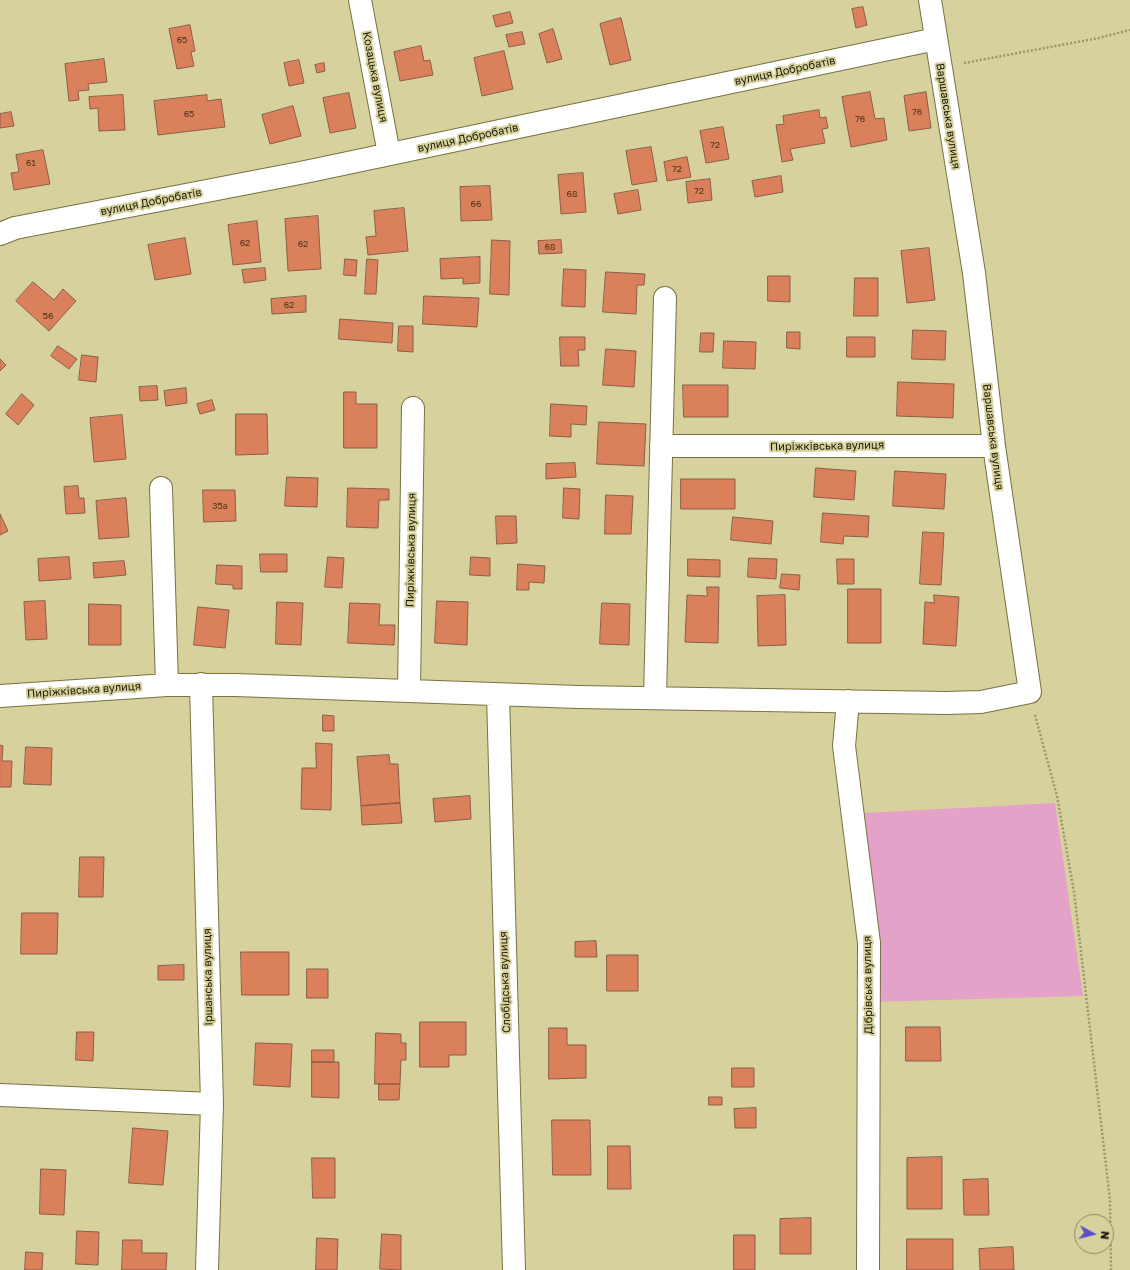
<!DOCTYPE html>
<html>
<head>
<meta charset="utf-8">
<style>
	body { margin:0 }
	#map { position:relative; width:1130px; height:1270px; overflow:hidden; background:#d7d29d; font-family:"Golos Text",sans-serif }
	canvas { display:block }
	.north { position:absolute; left:1074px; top:1214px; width:40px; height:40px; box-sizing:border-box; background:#d7d29d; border:1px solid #8c8860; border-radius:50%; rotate:97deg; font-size:11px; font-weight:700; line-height:16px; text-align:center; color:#1b1905 }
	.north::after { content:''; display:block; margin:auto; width:14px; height:18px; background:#5c4ec6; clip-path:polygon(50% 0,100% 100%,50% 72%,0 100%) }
</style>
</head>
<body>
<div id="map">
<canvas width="1130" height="1270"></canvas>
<div class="north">N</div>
</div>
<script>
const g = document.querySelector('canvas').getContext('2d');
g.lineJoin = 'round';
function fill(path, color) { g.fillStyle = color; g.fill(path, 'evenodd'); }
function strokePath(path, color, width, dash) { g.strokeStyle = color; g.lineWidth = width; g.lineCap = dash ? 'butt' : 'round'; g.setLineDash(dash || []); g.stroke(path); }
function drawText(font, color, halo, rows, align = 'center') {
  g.font = font + ' "Golos Text",sans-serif'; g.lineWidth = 4; g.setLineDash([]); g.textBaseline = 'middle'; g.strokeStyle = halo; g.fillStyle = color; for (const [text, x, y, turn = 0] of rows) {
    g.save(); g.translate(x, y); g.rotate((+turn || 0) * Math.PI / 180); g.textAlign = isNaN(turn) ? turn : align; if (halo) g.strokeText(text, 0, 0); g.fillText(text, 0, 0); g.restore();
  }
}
fill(new Path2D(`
	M1055 803 1083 996 872 1002 864 813Z`), '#e5a2c9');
const building = new Path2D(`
	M863 7 867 25 856 28 852 9Z
	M510 12 513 23 496 27 493 16Z
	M621 18 631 60 610 65 600 24Z
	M190 25 195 51 191 52 194 66 177 69 169 29Z
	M553 29 562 59 547 63 539 34Z
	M522 32 525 44 509 47 506 35Z
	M421 46 424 61 430 60 433 75 400 81 394 52Z
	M504 51 513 89 482 96 474 58Z
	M104 59 107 82 88 84 89 90 78 91 79 100 69 101 65 64Z
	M299 60 304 83 289 86 284 63Z
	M324 63 325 71 317 73 315 65Z
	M870 92 875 119 884 118 887 140 851 147 842 97Z
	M926 92 931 128 909 131 904 96Z
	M349 93 356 128 330 133 323 98Z
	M123 95 125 130 99 131 98 108 90 109 89 97Z
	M207 95V101L221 99 225 127 158 135 154 101Z
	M293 106 301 136 270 144 262 115Z
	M819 110 820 118 826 117 828 128 822 129 825 143 790 149 793 160 782 162 776 125 784 124 783 116Z
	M11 112 14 126 0 128V114Z
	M723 127 729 159 706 163 700 131Z
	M651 147 657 181 632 185 626 151Z
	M43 150 50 184 14 190 11 173 19 172 16 155Z
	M687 157 691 177 667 181 664 162Z
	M583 173 586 212 561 214 558 175Z
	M781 176 783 192 755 197 752 181Z
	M710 179 712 200 688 203 686 182Z
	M490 186 492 220 461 221 460 187Z
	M638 190 641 210 618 214 614 194Z
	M404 208 408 251 368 255 366 237 376 236 374 211Z
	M318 216 321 269 288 271 285 219Z
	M257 221 261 262 233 265 228 225Z
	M185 238 191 274 155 280 148 245Z
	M492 240 510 241 509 295 490 294Z
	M561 240 562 253 539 254 538 241Z
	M929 248 935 300 907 303 901 251Z
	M480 257V283L463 284V278L441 279 440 259Z
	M345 259 357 260 356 276 344 275Z
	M367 259 378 260 376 294H365Z
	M265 268 266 280 244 283 242 270Z
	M564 269 586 270 585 307 562 306Z
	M606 272 645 274 644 285H637L636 314 603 312Z
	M768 276H790V302L768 301Z
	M855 278H878V316H854Z
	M33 282 54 300 63 289 76 301 49 331 16 301Z
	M306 296V312L272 314 271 299Z
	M424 296 479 298 477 327 423 324Z
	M340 319 393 323 392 343 339 339Z
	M399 326H413V352L398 351Z
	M913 330 946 331 945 360 912 359Z
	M787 332H800V349L787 348Z
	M701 333H714L713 352H700Z
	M560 337H585V350H578L579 366H561Z
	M847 337H875V357H847Z
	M724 341 756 342 755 369 723 368Z
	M58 346 77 359 69 369 51 356Z
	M606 349 636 351 634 387 603 385Z
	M82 355 98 357 96 382 79 380Z
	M0 359 6 365 0 371Z
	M898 382 954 384 953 418 897 416Z
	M683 385H728V417H684Z
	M157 386 158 400 140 401 139 387Z
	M186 388 187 403 166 406 164 391Z
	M344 392H356V404H377V448H344Z
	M22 394 34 405 18 425 6 414Z
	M212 400 215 410 200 414 197 404Z
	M551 404 587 406 586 425 571 424V437L550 436Z
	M236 414H267L268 454 236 455Z
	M122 415 126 459 94 462 90 418Z
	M599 422 646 424 644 466 597 464Z
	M575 463 576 477 546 479V464Z
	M816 468 856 471 854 500 814 497Z
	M895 471 946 474 944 509 893 506Z
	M287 477 318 478 317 507 285 506Z
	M681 479H735V509H681Z
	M78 486 79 498H84L85 513 66 514 64 487Z
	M348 488 389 489V500H379L378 528 347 527Z
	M564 488 580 489 579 519 563 518Z
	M203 490H235L236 521 204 522Z
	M606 495 633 496 631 534H605Z
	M126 498 129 537 99 539 96 501Z
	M823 513 869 516 868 537 844 536 843 544 821 542Z
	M0 514 8 531 0 535Z
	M496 516H516L517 543 497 544Z
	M733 517 773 521 771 544 731 540Z
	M923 532 944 533 941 585 920 584Z
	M260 554H287V572H261Z
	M69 557 71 579 39 581 38 559Z
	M328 557 344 558 342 588 325 587Z
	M471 557 490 558V576L470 575Z
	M749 558 777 559 776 579 748 577Z
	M688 559 720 560V577L688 576Z
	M837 559H854V584H838Z
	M124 561 126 575 94 578 93 563Z
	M518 564 545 566 544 583 529 582V590H517Z
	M217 565 242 566V589H233V585L216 584Z
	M782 574 800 575 799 590 780 588Z
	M707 587H719L718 643 685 642 687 595 707 596Z
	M848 589H881V643H848Z
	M785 595 786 645 758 646 757 596Z
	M934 595 959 597 956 646 923 644 925 602 934 603Z
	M45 601 47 639 26 640 24 602Z
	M437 601 468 602 467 645 435 643Z
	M277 602 303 603 301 645 276 644Z
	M350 603 380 604 379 625H395L394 645 348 643Z
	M602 603 630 604 629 645 600 644Z
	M89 604 121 605V645H89Z
	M198 607 229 610 225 648 194 645Z
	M323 715 334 716V731H323Z
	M316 743 332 744 331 810 301 809 302 768H316Z
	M0 745 3 746 2 761H12L11 787H0Z
	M26 747 52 748 51 785 24 784Z
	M389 755 390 764H398L400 803 361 806 357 757Z
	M470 796 471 819 435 822 433 799Z
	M400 803 402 823 362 825 361 806Z
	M80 857H104L103 897H79Z
	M22 913H58L57 954H21Z
	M596 941 597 957H575V942Z
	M241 952H289V995H242Z
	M607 955H638V991H607Z
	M184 965V980H158V966Z
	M307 969H328V998H307Z
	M420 1022H466V1055H449V1067H420Z
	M906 1027H940L941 1061H906Z
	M549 1028H567V1045H586V1078L549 1079Z
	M77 1032H94L93 1061 76 1060Z
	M376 1033 401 1034V1043H406V1060H401L400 1084H375Z
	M256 1043 292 1044 290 1087 254 1085Z
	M312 1050H334V1062H312Z
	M312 1062H339V1098L312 1097Z
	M732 1068H754V1087H732Z
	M379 1084H400L399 1100H379Z
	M709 1097H722V1105H709Z
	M756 1108V1128H735L734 1109Z
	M552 1120H590L591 1175H553Z
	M133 1128 168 1131 163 1185 129 1183Z
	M608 1146H630L631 1189H608Z
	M942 1157V1209H907V1158Z
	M312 1158H335V1198H313Z
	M41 1169 66 1170 64 1215 40 1214Z
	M988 1179 989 1215H964L963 1180Z
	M811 1218V1254H780V1219Z
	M77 1231 99 1232 98 1265 76 1264Z
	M382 1234 401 1235V1270L380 1269Z
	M734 1235H755V1270H734Z
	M317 1238 338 1239 337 1270H316Z
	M907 1239H953V1270H907Z
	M123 1240H142V1253H167L166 1270H122Z
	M1013 1247 1014 1270H980L979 1249Z
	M26 1252 43 1253 42 1270H25Z`);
fill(building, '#da805a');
strokePath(building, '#8c5d49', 1);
const minor = new Path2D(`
	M360 0 389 154
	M0 234 15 228 305 172 936 39
	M413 408 409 691 578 697 946 703 981 702 1030 692 994 446 974 273 930 0
	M661 446H994
	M161 488 167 685H235L409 691
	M201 684 212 1104 207 1270
	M498 695 514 1270
	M0 696 167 685
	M655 697 665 298
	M848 701 844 746 869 943 868 1270
	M0 1095 212 1104`);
strokePath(minor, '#777240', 24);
strokePath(new Path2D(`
	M964 63 1099 38 1130 30
	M1035 715 1057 796 1074 892 1110 1200 1111 1270`), '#9a966c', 2.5, [2, 2]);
strokePath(minor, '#fff', 22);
drawText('9px', '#4b331a', null, [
	["65",182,40],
	["76",917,112],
	["65",189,114],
	["76",860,119],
	["72",715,145],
	["61",31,163],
	["72",677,169],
	["72",699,191],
	["68",572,194],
	["66",476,204],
	["62",245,243],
	["62",303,244],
	["68",550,247],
	["62",289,305],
	["56",48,316],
	["35а",220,506]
]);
drawText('11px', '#1b1905', '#d7d29d', [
	["вулиця Добробатів",785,71,-12],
	["Козацька вулиця",375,77,79],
	["Варшавська вулиця",948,116,81],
	["вулиця Добробатів",468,138,-12],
	["вулиця Добробатів",151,202,-11],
	["Варшавська вулиця",993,437,83],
	["Пиріжківська вулиця",827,446,-1],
	["Пиріжківська вулиця",411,550,-89],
	["Пиріжківська вулиця",84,690,-4],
	["Іршанська вулиця",208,977,-91],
	["Слобідська вулиця",505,982,-92],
	["Дібрівська вулиця",868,985,-91]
]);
</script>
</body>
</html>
